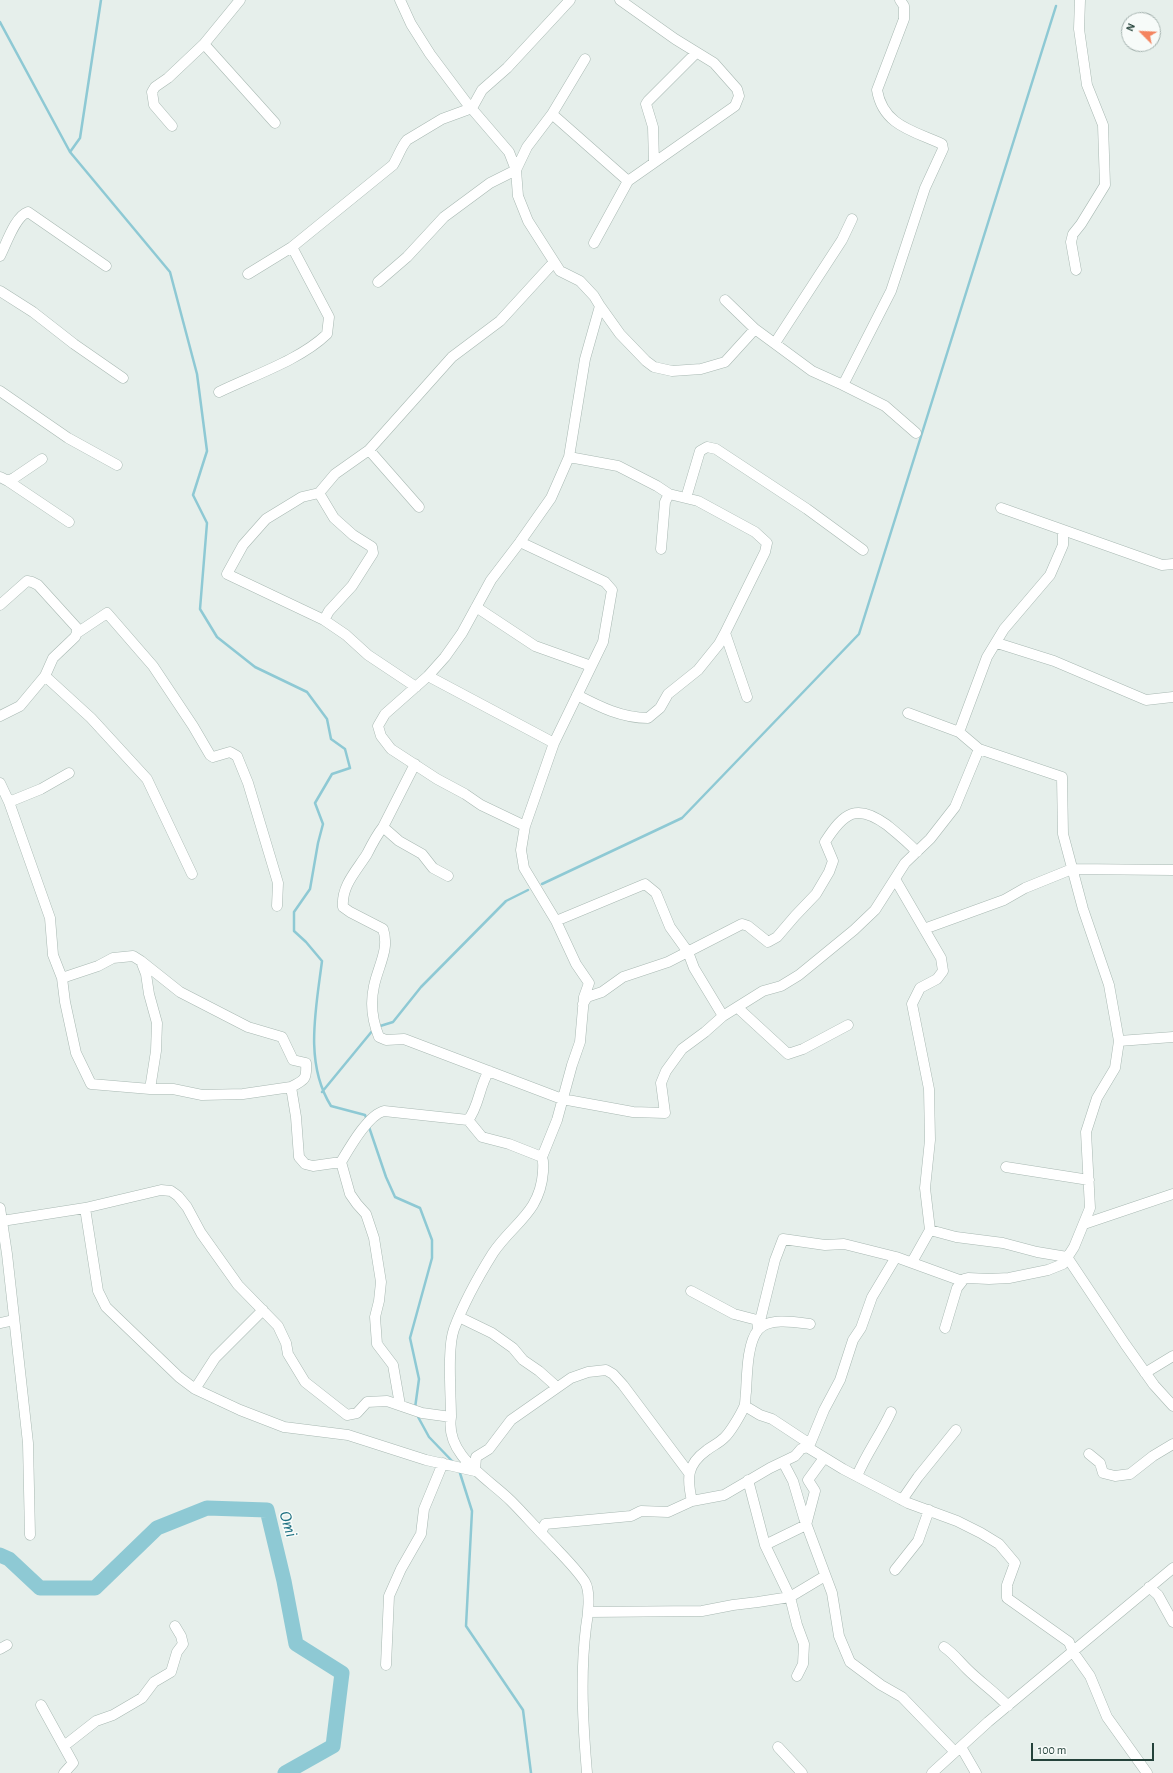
<!DOCTYPE html>
<html>
<head>
<meta charset="utf-8">
<style>
	body { margin:0 }
	#map { position:relative; width:1173px; height:1773px; overflow:hidden; background:#e6efeb; font-family:"Alegreya Sans",sans-serif }
	canvas { display:block }
	.north { position:absolute; left:1121px; top:12px; width:40px; height:40px; box-sizing:border-box; background:#f7fbf9; border:1px solid #a3b1ad; border-radius:50%; rotate:294deg; font-size:11px; font-weight:700; line-height:16px; text-align:center; color:#24423a }
	.north::after { content:''; display:block; margin:auto; width:14px; height:18px; background:#f4845f; clip-path:polygon(50% 0,100% 100%,50% 72%,0 100%) }
	.scale { position:absolute; left:1031px; top:1743px; width:123px; height:18px; box-sizing:border-box; border:2px solid #24423a; border-top:0; padding-left:5px; font-size:12px; line-height:14px; white-space:nowrap; color:#24423a; -webkit-text-stroke:3px #f7fbf9; paint-order:stroke }
</style>
</head>
<body>
<div id="map">
<canvas width="1173" height="1773"></canvas>
<div class="north">N</div>
<div class="scale">100 m</div>
</div>
<script>
const g = document.querySelector('canvas').getContext('2d');
g.lineJoin = 'round';
function strokePath(path, color, width, dash) { g.strokeStyle = color; g.lineWidth = width; g.lineCap = dash ? 'butt' : 'round'; g.setLineDash(dash || []); g.stroke(path); }
function drawText(font, color, halo, rows, align = 'center') {
  g.font = font + ' "Alegreya Sans",sans-serif'; g.lineWidth = 3; g.setLineDash([]); g.textBaseline = 'middle'; g.strokeStyle = halo; g.fillStyle = color; for (const [text, x, y, turn = 0] of rows) {
    g.save(); g.translate(x, y); g.rotate((+turn || 0) * Math.PI / 180); g.textAlign = isNaN(turn) ? turn : align; if (halo) g.strokeText(text, 0, 0); g.fillText(text, 0, 0); g.restore();
  }
}
strokePath(new Path2D(`
	M0 22 70 152 170 272 197 374 207 451 193 495 207 523 200 609 217 637 255 667 307 692 327 719 331 739 345 749 350 768 332 774 315 803 323 824 318 843 310 889 294 912V931L306 942 322 961C316 1009 304 1063 331 1106L365 1115 367 1120
	M70 152 80 138 101 0
	M542 884 682 818 859 634 1056 6
	M377 1027 393 1022 421 987 506 901 528 890
	M322 1092 373 1030
	M369 1127 386 1177 395 1197 420 1208 432 1240V1258L410 1338 419 1379 415 1408
	M417 1415 429 1437 454 1463
	M459 1470 472 1511 466 1626 523 1710 531 1773`), '#8ec9d4', 2.5);
strokePath(new Path2D(`
	M0 1555 9 1559 40 1588H95L157 1528 207 1508 267 1510 284 1581 296 1644 342 1673 333 1746 285 1773`), '#8ec9d4', 15);
const minor = new Path2D(`
	M400 0 411 24 430 54 466 102 509 152 516 170 518 196 528 221 560 271 580 281 594 296 600 306 585 359 569 457 551 498 520 542 491 580 462 633 445 657 428 676 385 714 378 726 381 736 391 749 437 779 465 794 481 805 525 826 521 850 524 868 556 921 576 964 589 983 584 997 580 1042 572 1065 557 1120 542 1157C544 1162 543 1167 543 1172 540 1213 513 1223 493 1253 478 1277 464 1302 454 1329 447 1348 451 1395 451 1417 445 1456 488 1478 511 1501 524 1514 536 1528 549 1541 561 1554 575 1567 585 1582 591 1592 588 1616 586 1627 580 1675 583 1726 587 1773
	M204 44 275 123
	M552 114 628 181
	M172 126 154 105 152 92 155 87 168 78 204 44 240 0
	M654 162 653 127 646 104 648 101 696 53
	M594 243 628 181 735 106 739 96 737 89 714 63 675 39 620 0
	M0 256C6 245 15 216 28 212L106 266
	M1076 270 1071 242 1073 234 1081 224 1105 185 1103 125 1087 85 1079 29 1080 0
	M248 274 292 247
	M378 282 407 257 444 217 490 183 516 170 527 147 552 114 585 59
	M0 291 33 312 74 344 123 378
	M725 300 755 329 812 371 843 385 885 406 916 433
	M600 306 620 334 646 361 654 367 672 371 701 369 725 362 755 329
	M775 343 842 240 852 219
	M843 385 891 291 925 188 943 149 942 144C914 131 883 126 877 90L904 19V6L900 0
	M0 391 68 438 117 465
	M219 392C254 375 300 360 327 334L329 317 292 247 393 165C398 157 401 147 407 140L442 119 472 108 482 90 507 68 570 0
	M369 450 419 507
	M569 457 618 466 657 486 669 494 698 501 755 532 767 543 765 552 725 633 747 697
	M0 477 8 481 14 478 42 459
	M8 481 69 522
	M319 493 334 518 353 535 372 547 373 553 352 586 329 611 324 620
	M686 498 700 451 707 447 716 449 807 509 863 550
	M1001 508 1162 565 1173 564
	M520 542 605 582 612 590 603 642 554 743 525 826
	M661 549 665 502 669 494
	M0 605 27 581 32 582 38 585 77 628V633L75 637 53 658 45 676 20 706 0 716
	M476 607 535 646 591 666
	M77 633 107 613 153 666 193 726 210 755 213 757 230 752 237 756 248 783 278 883 277 906
	M997 643 1054 661 1146 700 1173 697
	M45 676 91 718 147 779 192 874
	M428 676 554 743
	M416 687 368 655 346 635 324 620 227 574 243 545 266 519 302 497 319 493 335 474 369 450 452 357 500 321 554 262
	M577 695C600 707 622 718 648 718L660 708 668 694 698 670 719 644 725 633
	M908 713 959 732 979 749 1062 777 1063 834 1083 909 1109 985 1119 1041 1115 1068 1097 1098 1086 1132 1090 1208 1074 1247 1063 1264 1048 1270 1009 1278 989 1279 968 1278 964 1279 957 1288 945 1328
	M959 732 987 657 1004 629 1050 575 1063 545V531
	M415 764 383 827 399 841 422 854 433 868 448 876
	M0 783 9 802 50 918 53 955 62 978 65 1002 76 1053 91 1084 150 1089H173L202 1095 243 1094 291 1087 296 1117 299 1157 305 1164 313 1166 341 1162C350 1147 368 1115 384 1111L468 1120 482 1137 509 1144 542 1157
	M9 802 41 789 69 773
	M383 827C376 836 372 844 367 854 357 870 341 886 343 907L350 912 383 929C390 949 378 966 374 986 370 1004 372 1020 379 1037L386 1040 404 1039 562 1099 633 1112 665 1113 661 1083 666 1071 682 1049 705 1032 723 1016 763 991 781 986 799 975 854 930 875 910 905 863 930 839 955 807 979 749
	M895 879 941 958 943 971 937 979 920 988 912 1004 929 1089 930 1140 925 1188 930 1230 956 1237 1003 1243 1037 1252 1067 1257 1125 1344 1154 1385 1173 1406
	M556 921 645 884 656 893 670 927 688 952 694 968 723 1016
	M924 929 1004 900 1025 888 1072 869 1173 870
	M141 961 180 992 248 1027 282 1037 293 1060 306 1063C307 1079 305 1080 291 1087
	M62 978 98 966 113 958 133 956 141 961 146 974 149 994 157 1023 156 1051 150 1089
	M583 1004 587 997 602 992 623 977 668 962 742 924 748 926 768 942 777 937 795 916 816 894 829 872 833 861 825 842C844 812 857 803 887 825 898 834 908 842 917 852
	M738 1008 788 1054 803 1049 848 1025
	M1119 1041 1173 1037
	M468 1120C479 1107 479 1086 489 1071
	M341 1162 350 1194 357 1204 366 1214 374 1238 381 1282 379 1301 375 1317 377 1344 393 1365 400 1405
	M1006 1167 1089 1180
	M0 1208 7 1254 28 1443 30 1535
	M85 1208 98 1291 106 1307 179 1377 195 1389 240 1410 284 1427 348 1435 426 1460 475 1471 476 1457 489 1449 511 1420 571 1378 588 1372 606 1370 613 1374 623 1385 689 1473
	M2 1221 85 1208 161 1190 171 1191 178 1196 187 1207 201 1233 238 1285 278 1326 286 1343 288 1354 305 1382 347 1415 357 1413 367 1402 387 1401 422 1413 451 1417
	M1084 1224 1173 1194
	M912 1262 930 1230
	M691 1291 734 1314 757 1320 758 1329
	M459 1317 492 1333 513 1348 523 1360 539 1371 557 1387
	M0 1323 14 1320
	M758 1329 775 1260 783 1239 825 1245 844 1244 896 1257
	M1145 1373 1173 1356
	M195 1389 215 1358 263 1310
	M745 1406 760 1415 772 1419 810 1444
	M807 1447 843 1469 908 1503 957 1521 981 1533 999 1544 1015 1563 1007 1585V1598L1069 1642 1073 1652 1090 1676 1107 1717 1147 1773
	M1089 1454 1100 1463 1103 1473 1115 1476 1130 1474 1153 1456 1173 1444
	M783 1462 793 1481 804 1518 832 1593 839 1636 850 1662 881 1685 902 1697 955 1752
	M857 1476C866 1454 881 1434 891 1412
	M748 1480 765 1545 790 1597 797 1625 804 1644 803 1664 797 1676
	M902 1500 918 1477 956 1430
	M692 1501C687 1479 686 1465 707 1450 712 1446 719 1443 724 1438 730 1433 741 1414 744 1407 746 1403 745 1397 746 1392 747 1376 747 1343 758 1330 768 1317 796 1322 810 1324
	M541 1533 545 1524 631 1516 641 1511 668 1512 692 1501 724 1495 770 1468 795 1456 801 1449 807 1447 810 1444 824 1410 840 1380 853 1340 861 1328 872 1297 896 1257 962 1281
	M765 1545 806 1525 815 1491 808 1480 824 1458
	M895 1570 918 1541 929 1510
	M1149 1587 1158 1595 1173 1622
	M588 1612 702 1611 733 1605 758 1602 790 1597 825 1576
	M944 1647C953 1653 959 1661 967 1669 980 1682 995 1692 1008 1706
	M0 1649 7 1645
	M386 1665 389 1596 401 1569 421 1534 424 1509 443 1463
	M41 1705 73 1763 64 1773
	M64 1746 96 1721 113 1715 142 1698 154 1682 171 1672 177 1652 183 1644 181 1636 175 1626
	M778 1747 802 1773
	M961 1747 976 1773
	M932 1773 988 1722 1173 1568`);
strokePath(minor, '#a8b8b2', 11);
strokePath(minor, '#fff', 10);
drawText('italic 17px', '#1c6f80', '#f7fbf9', [
	["Omi",288,1524,73]
]);
</script>
</body>
</html>
